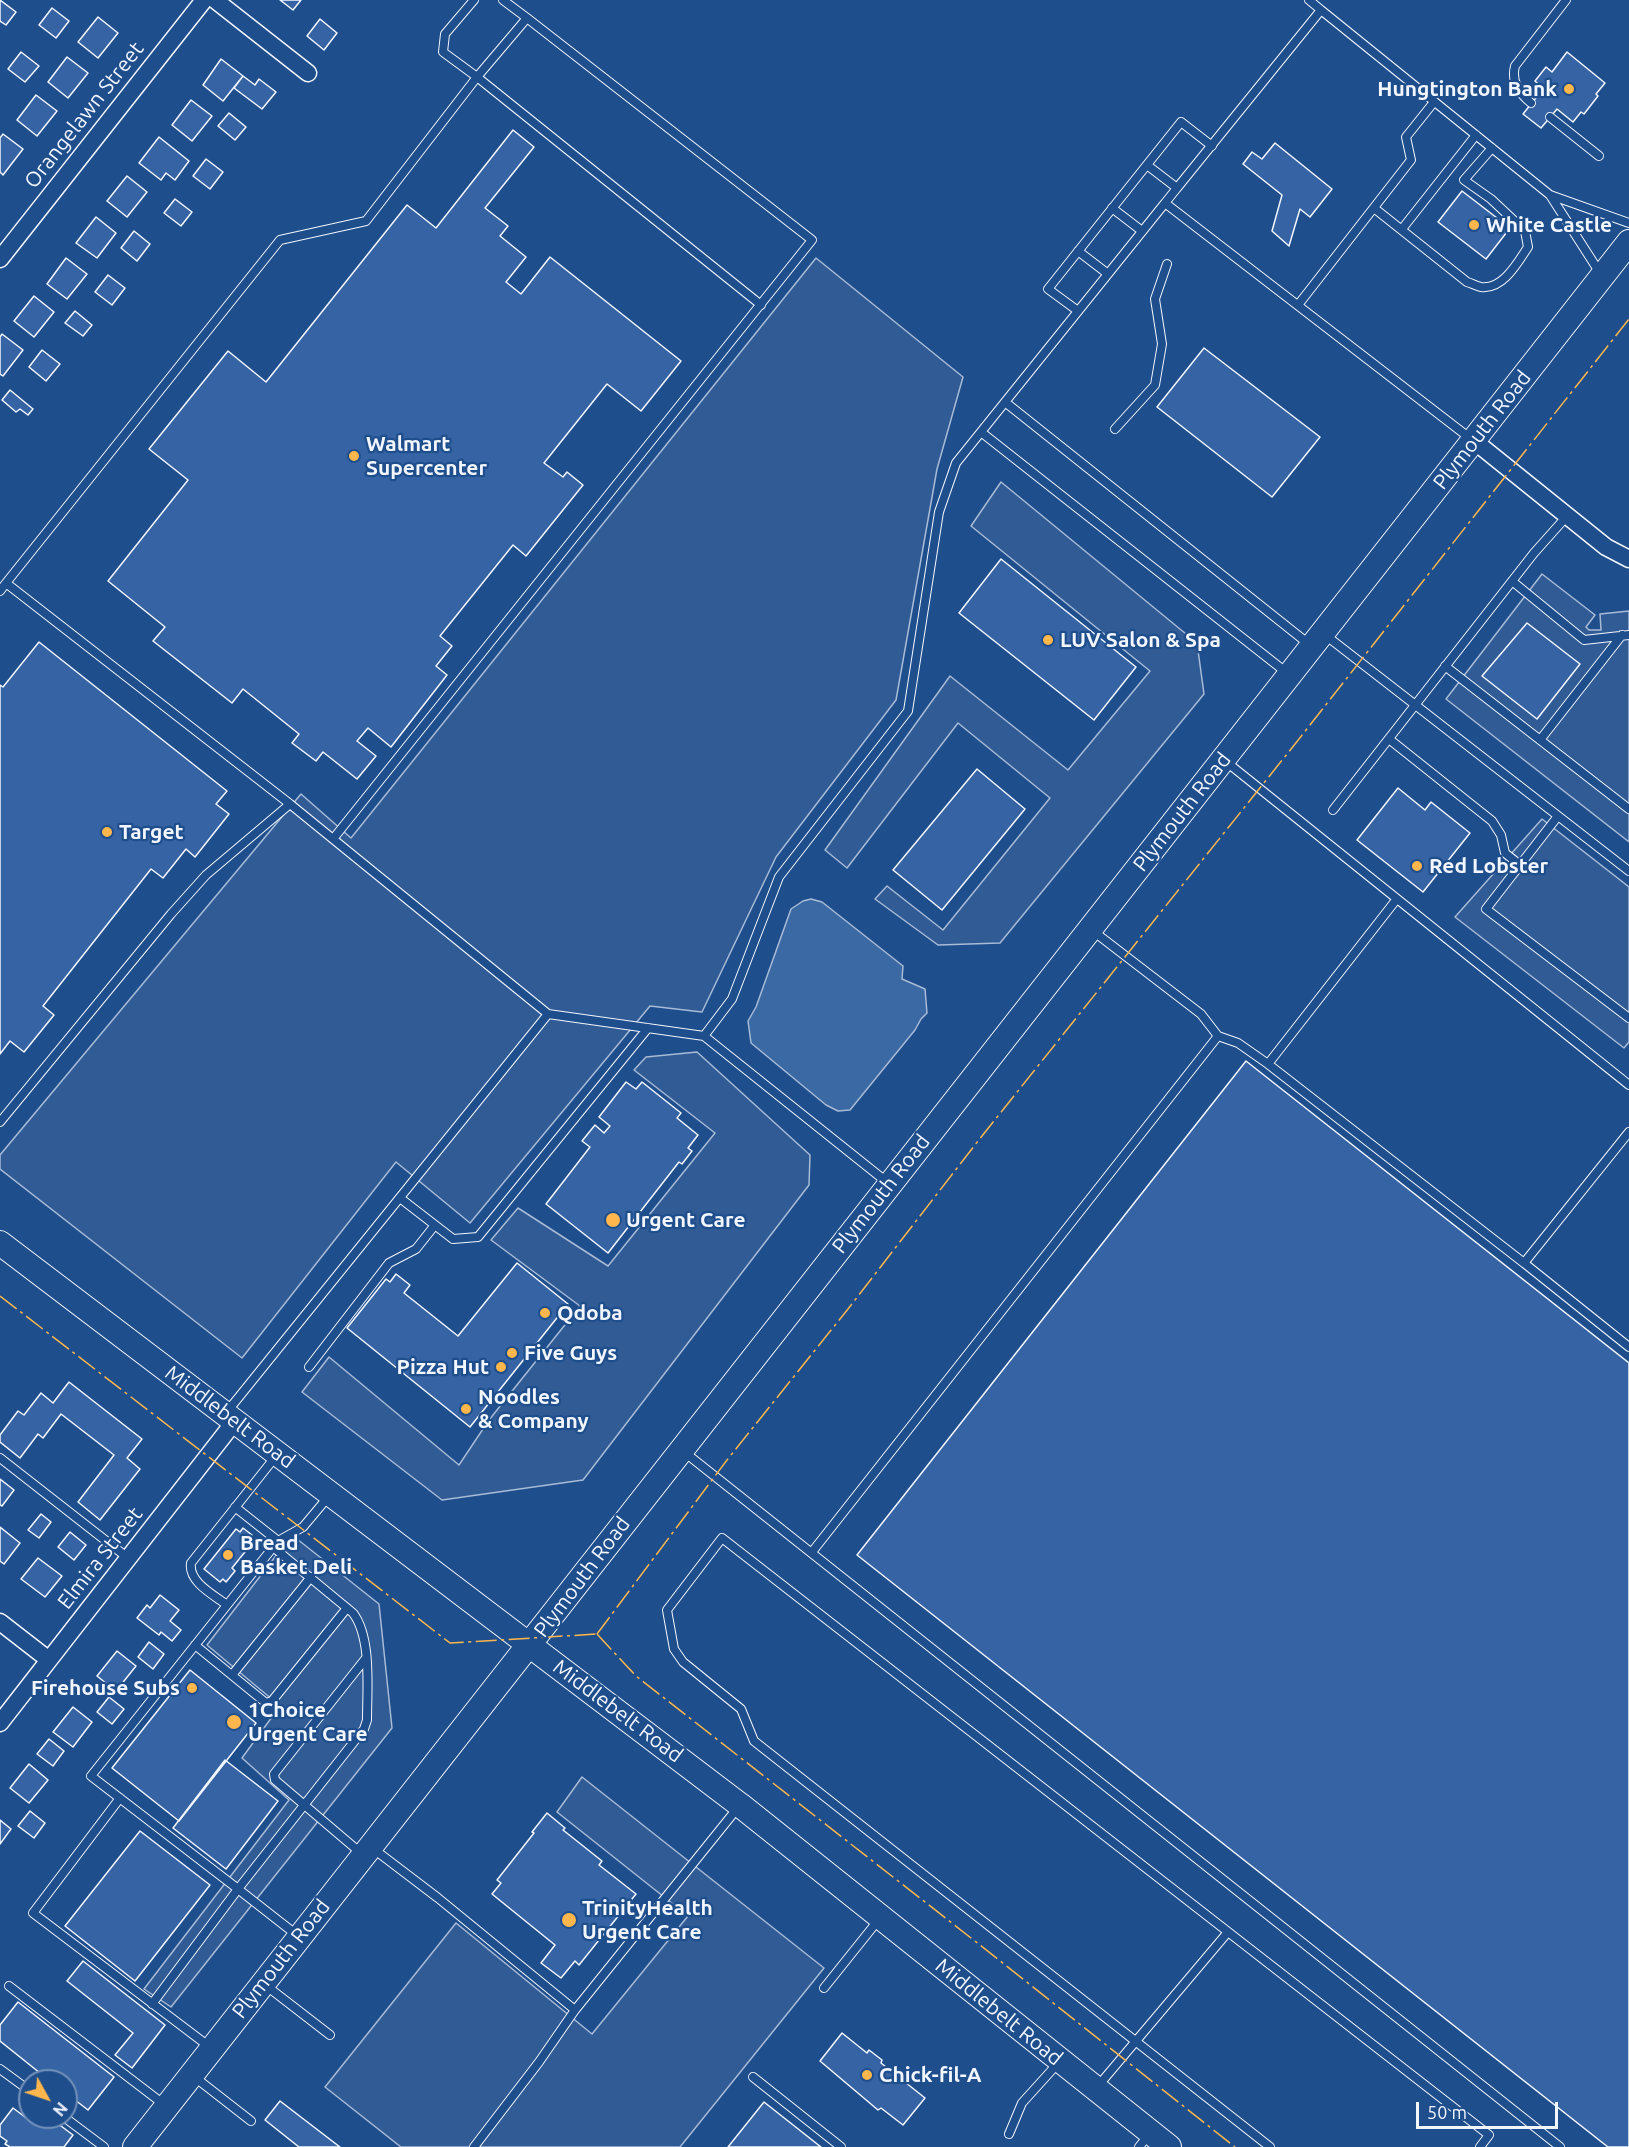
<!DOCTYPE html>
<html>
<head>
<meta charset="utf-8">
<style>
	body { margin:0 }
	#map { position:relative; width:1629px; height:2147px; overflow:hidden; background:#1f4e8c; font-family:Ubuntu,sans-serif }
	canvas { display:block }
	.north { position:absolute; left:18px; top:2069px; width:60px; height:60px; box-sizing:border-box; background:#1f4e8c; border:2px solid #7391ba; border-radius:50%; rotate:130deg; font-size:16px; font-weight:700; line-height:24px; text-align:center; color:#f2f6ff }
	.north::after { content:''; display:block; margin:auto; width:21px; height:27px; background:#ffb74d; clip-path:polygon(50% 0,100% 100%,50% 72%,0 100%) }
	.scale { position:absolute; left:1416px; top:2102px; width:142px; height:27px; box-sizing:border-box; border:3px solid #f2f6ff; border-top:0; padding-left:8px; font-size:18px; line-height:21px; white-space:nowrap; color:#f2f6ff; -webkit-text-stroke:4px #1f4e8c; paint-order:stroke }
</style>
</head>
<body>
<div id="map">
<canvas width="1629" height="2147"></canvas>
<div class="north">N</div>
<div class="scale">50 m</div>
</div>
<script>
const g = document.querySelector('canvas').getContext('2d');
g.lineJoin = 'round';
function fill(path, color) { g.fillStyle = color; g.fill(path, 'evenodd'); }
function strokePath(path, color, width, dash) { g.strokeStyle = color; g.lineWidth = width; g.lineCap = dash ? 'butt' : 'round'; g.setLineDash(dash || []); g.stroke(path); }
function drawText(font, color, halo, rows, align = 'center') {
  g.font = font + ' Ubuntu,sans-serif'; g.lineWidth = 4.5; g.setLineDash([]); g.textBaseline = 'middle'; g.strokeStyle = halo; g.fillStyle = color; for (const [text, x, y, turn = 0] of rows) {
    g.save(); g.translate(x, y); g.rotate((+turn || 0) * Math.PI / 180); g.textAlign = isNaN(turn) ? turn : align; if (halo) g.strokeText(text, 0, 0); g.fillText(text, 0, 0); g.restore();
  }
}
const parking = new Path2D(`
	M816 258 963 377 937 469 896 700 776 857 702 1012 650 1006 470 1223 396 1162 242 1358 0 1169V1155L301 794 351 838Z
	M1001 482 1197 643 1204 694 1000 943 938 945 875 899 887 886 943 930 1050 798 958 723 847 868 825 850 950 676 1068 770 1150 671 971 526Z
	M1542 574 1595 615 1586 627 1589 630H1601L1600 614 1629 611V842L1446 699Z
	M1542 819 1629 887V1042L1624 1048 1455 917Z
	M697 1052 810 1155 809 1185 583 1480 442 1500 302 1392 329 1357 459 1465 489 1420 580 1306 491 1240 518 1208 608 1266 715 1133 634 1070 646 1057Z
	M292 1535 379 1604 392 1728 171 2007 144 1989 289 1800 242 1758 280 1706 207 1645Z
	M582 1777 824 1968 680 2147H401L325 2087 456 1923 592 2034 688 1916 557 1812Z`);
fill(parking, '#305b95');
strokePath(parking, '#a8bbd7', 1.5);
const water = new Path2D(`
	M811 899 822 902 903 966 902 979 925 989 927 1013 921 1019 915 1030 850 1110 838 1111 826 1105 751 1043 748 1021 756 1007 791 909 803 901Z`);
fill(water, '#3b69a3');
strokePath(water, '#a8bbd7', 1.5);
const building = new Path2D(`
	M0 0 16 12 6 25 0 21Z
	M280 0H301L293 10Z
	M52 8 69 21 56 38 39 25Z
	M98 17 118 33 98 58 78 42Z
	M320 19 337 33 324 50 307 36Z
	M21 52 39 66 25 82 8 69Z
	M1567 52 1605 83 1596 94 1598 96 1584 114 1581 112 1573 122 1557 109 1541 128 1523 114 1539 94 1536 92 1540 86 1535 81 1546 67 1552 72Z
	M67 57 88 73 68 98 48 82Z
	M221 59 243 76 223 101 203 85Z
	M243 76 255 85 259 79 276 92 262 109 234 88Z
	M36 95 57 111 37 136 17 120Z
	M191 100 212 116 192 141 172 125Z
	M229 113 246 127 235 140 218 126Z
	M513 130 534 147 485 208 508 226 500 236 526 257 506 282 521 294 550 257 681 361 641 411 607 384 544 463 563 477 567 472 583 485 526 556 513 545 440 636 452 646 436 666 447 675 391 747 368 728 357 741 376 756 357 779 323 752 316 761 292 743 299 734 243 689 232 703 153 641 165 627 108 581 188 480 149 449 228 351 266 382 407 205 436 228Z
	M3 134 23 149 3 175 0 172V138Z
	M159 137 189 161 175 180 166 173 161 180 139 163Z
	M1275 143 1332 189 1310 217 1300 209 1289 246 1272 231 1282 195 1243 164 1252 152 1262 159Z
	M206 159 223 172 210 189 193 176Z
	M127 176 147 192 127 217 107 201Z
	M1462 191 1510 228 1486 259 1438 222Z
	M175 199 192 212 181 226 164 213Z
	M96 217 116 233 97 258 76 243Z
	M134 231 150 244 137 261 121 248Z
	M66 258 87 274 67 299 47 284Z
	M108 275 125 288 112 305 95 292Z
	M34 296 54 312 34 337 14 321Z
	M75 311 92 325 83 336 65 323Z
	M2 334 23 350 3 376 0 374V337Z
	M1204 348 1320 437 1272 497 1157 407Z
	M42 350 60 364 46 381 29 367Z
	M10 390 33 409 28 415 20 409 16 412 2 400Z
	M1001 559 1136 667 1094 720 959 613Z
	M1527 623 1580 664 1537 719 1482 676Z
	M39 642 227 791 216 804 229 814 195 857 186 849 163 878 151 869 43 1006 54 1015 24 1052 10 1041 0 1054V685L3 687Z
	M977 769 1025 809 942 910 893 870Z
	M1398 788 1425 810 1431 802 1470 833 1423 892 1357 840Z
	M1246 1061 1629 1363V2147H1608L857 1555Z
	M626 1082 636 1089 642 1082 681 1113 677 1118 698 1135 688 1148 692 1151 682 1164 679 1162 608 1253 546 1204 590 1147 582 1141 595 1125 604 1133 610 1126 599 1117Z
	M517 1263 568 1304 470 1427 347 1328 386 1279 390 1282 396 1274 410 1285 404 1293 458 1336Z
	M69 1382 142 1439 127 1458 140 1469 100 1520 78 1502 114 1455 61 1414 43 1438 38 1434 20 1458 0 1442V1435L18 1411 24 1415 41 1393 53 1403Z
	M0 1479 14 1490 2 1506 0 1505Z
	M41 1514 51 1522 39 1538 28 1530Z
	M0 1527 20 1543 4 1564 0 1561Z
	M243 1528 252 1535 249 1539 253 1542 232 1568 235 1571 226 1582 223 1579 220 1582 204 1569 236 1529 240 1532Z
	M70 1532 86 1545 74 1560 58 1547Z
	M38 1558 62 1576 45 1597 21 1579Z
	M160 1595 179 1610 170 1621 181 1630 172 1641 161 1632 159 1635 137 1618 147 1605 150 1608Z
	M149 1642 164 1654 153 1669 138 1657Z
	M117 1651 136 1666 116 1691 97 1676Z
	M190 1670 256 1723 179 1821 112 1768Z
	M109 1697 124 1709 112 1724 97 1712Z
	M73 1707 92 1722 73 1747 53 1732Z
	M49 1739 64 1751 53 1766 37 1754Z
	M225 1760 278 1801 226 1869 173 1828Z
	M29 1764 48 1780 29 1803 10 1788Z
	M30 1811 45 1823 34 1838 18 1826Z
	M547 1813 565 1828 563 1830 602 1861 599 1865 636 1894 579 1965 575 1961 561 1978 541 1963 555 1945 492 1894 501 1883 497 1880 534 1833 532 1832Z
	M0 1820 11 1829 0 1844Z
	M140 1831 210 1885 135 1981 65 1926Z
	M83 1961 165 2025 132 2068 115 2055 133 2033 67 1981Z
	M18 2002 114 2077 88 2110 66 2093V2081H50L0 2041V2025Z
	M842 2033 867 2053 869 2050 882 2060 881 2063 925 2098 903 2125 881 2108 878 2110 820 2061Z
	M280 2101 340 2147H299L265 2120Z
	M764 2102 821 2147H728Z
	M13 2108 25 2117 30 2111V2117H49L73 2135 64 2147H10L5 2144 7 2141 0 2136V2125Z`);
fill(building, '#3563a3');
strokePath(building, '#f2f6ff', 1.5);
const service = new Path2D(`
	M503 0 527 18
	M1309 0 1321 10
	M1531 103C1519 93 1511 82 1515 66L1566 0
	M1550 117 1599 156
	M1147 165 1177 188 1165 203
	M1177 188 1321 10 1550 195 1600 273
	M1550 195 1629 223
	M1112 208 1142 231
	M1374 208 1467 282C1471 283 1476 286 1481 287 1503 290 1518 262 1528 247L1525 231 1491 199 1464 180 1492 148
	M1402 229 1476 135
	M1078 251 1108 274
	M1298 305 1411 160 1406 137 1434 102
	M1078 311 1048 289 1181 122 1212 146
	M1005 402 1310 645
	M1115 429 1155 385 1162 344 1155 299 1167 264
	M981 432 1287 673
	M1512 581 1584 640 1629 635
	M6 583 280 240 366 221 477 77 761 305
	M0 591 6 583 290 804 206 875 171 914 0 1122
	M1324 634 1629 871
	M1445 666 1629 809
	M1389 739 1492 821 1501 835 1505 853 1520 865
	M1540 740 1622 635
	M1224 760 1629 1085
	M1333 810 1534 553 1567 516
	M1558 816 1486 909 1629 1018
	M333 839 812 240 527 18 477 77 443 52 445 34 474 0
	M548 1014 704 1036 888 1183
	M704 1036 732 999 779 877 908 711 939 512 956 463 1165 203 1471 439
	M1218 1036 1238 1043 1268 1064 1396 900
	M1268 1064 1524 1263 1629 1132
	M400 1198 453 1239 478 1237 648 1028
	M1524 1263 1629 1347
	M309 1367 389 1263 416 1249 435 1225
	M226 1413 548 1014 290 804
	M683 1451 1560 2147
	M0 1458 128 1558
	M235 1507 278 1541
	M273 1547 353 1613C372 1638 367 1689 367 1720L364 1729 238 1889 298 1936
	M812 1552 1218 1036 1201 1014 1093 931
	M227 1605C214 1595 188 1582 191 1563L276 1456
	M195 1645 266 1703 272 1701 347 1608
	M232 1675 311 1577
	M120 1798 33 1913 211 2048
	M371 1847 438 1898 575 2010
	M362 1854 275 1780 274 1774 366 1658
	M264 1984 330 2035
	M9 1986 166 2106
	M824 1988 880 1918
	M152 2004 238 1889 91 1776 278 1541 303 1527 329 1496
	M0 2069 30 2091
	M192 2075 251 2121
	M753 2077 841 2147
	M1098 2086 1228 1932
	M64 2117 104 2147
	M1009 2134 1022 2103 1060 2061
	M474 2147 539 2062 575 2010 740 1805
	M1139 2147 1150 2133
	M1270 2147 754 1741 741 1709 683 1662 674 1649 667 1610 722 1538 1489 2135 1480 2147`);
const minor = new Path2D(`
	M215 0 308 73
	M0 259 204 0
	M1473 440 1606 547 1629 559
	M0 1622 49 1660
	M0 1723 235 1421`);
const secondary = new Path2D(`
	M0 1243 740 1805 1169 2147
	M135 2147 1629 242`);
strokePath(service, '#f2f6ff', 10);
strokePath(minor, '#f2f6ff', 19);
strokePath(secondary, '#f2f6ff', 26);
strokePath(service, '#1f4e8c', 8);
strokePath(minor, '#1f4e8c', 16);
strokePath(secondary, '#1f4e8c', 24);
strokePath(new Path2D(`
	M0 1296 450 1643 597 1634
	M597 1634 727 1460 848 1309 978 1141 1299 739 1629 319
	M597 1634 636 1676 980 1945 1235 2147`), '#ffb74d', 1.5, [21, 4.5, 3, 4.5]);
for (const [x, y, r, color] of [
	[1569,89,6,"#ffb74d"],
	[1474,225,6,"#ffb74d"],
	[354,456,6,"#ffb74d"],
	[1048,640,6,"#ffb74d"],
	[107,832,6,"#ffb74d"],
	[1417,866,6,"#ffb74d"],
	[613,1220,8,"#ffb74d"],
	[545,1313,6,"#ffb74d"],
	[512,1353,6,"#ffb74d"],
	[501,1367,6,"#ffb74d"],
	[466,1409,6,"#ffb74d"],
	[228,1555,6,"#ffb74d"],
	[192,1688,6,"#ffb74d"],
	[234,1722,8,"#ffb74d"],
	[569,1920,8,"#ffb74d"],
	[867,2075,6,"#ffb74d"]
]) { const dot = new Path2D(); dot.arc(x, y, r, 0, 2 * Math.PI); g.fillStyle = color; g.fill(dot); strokePath(dot, '#1f4e8c', 2); }
drawText('bold 21px', '#f2f6ff', '#1f4e8c', [
	["Hungtington Bank",1557,89,"right"],
	["White Castle",1486,225],
	["Walmart",366,444],
	["Supercenter",366,468],
	["LUV Salon & Spa",1060,640],
	["Target",119,832],
	["Red Lobster",1429,866],
	["Urgent Care",626,1220],
	["Qdoba",557,1313],
	["Five Guys",524,1353],
	["Pizza Hut",489,1367,"right"],
	["Noodles",478,1397],
	["& Company",478,1421],
	["Bread",240,1543],
	["Basket Deli",240,1567],
	["Firehouse Subs",180,1688,"right"],
	["1Choice",248,1710],
	["Urgent Care",248,1734],
	["TrinityHealth",582,1908],
	["Urgent Care",582,1932],
	["Chick-fil-A",879,2075]
], 'left');
drawText('21px', '#f2f6ff', '#1f4e8c', [
	["Orangelawn Street",84,115,-52],
	["Plymouth Road",1482,430,-52],
	["Plymouth Road",1182,812,-52],
	["Plymouth Road",881,1194,-52],
	["Middlebelt Road",230,1417,37],
	["Elmira Street",100,1558,-52],
	["Plymouth Road",582,1577,-53],
	["Middlebelt Road",618,1711,37],
	["Plymouth Road",281,1959,-52],
	["Middlebelt Road",999,2012,39]
]);
</script>
</body>
</html>
